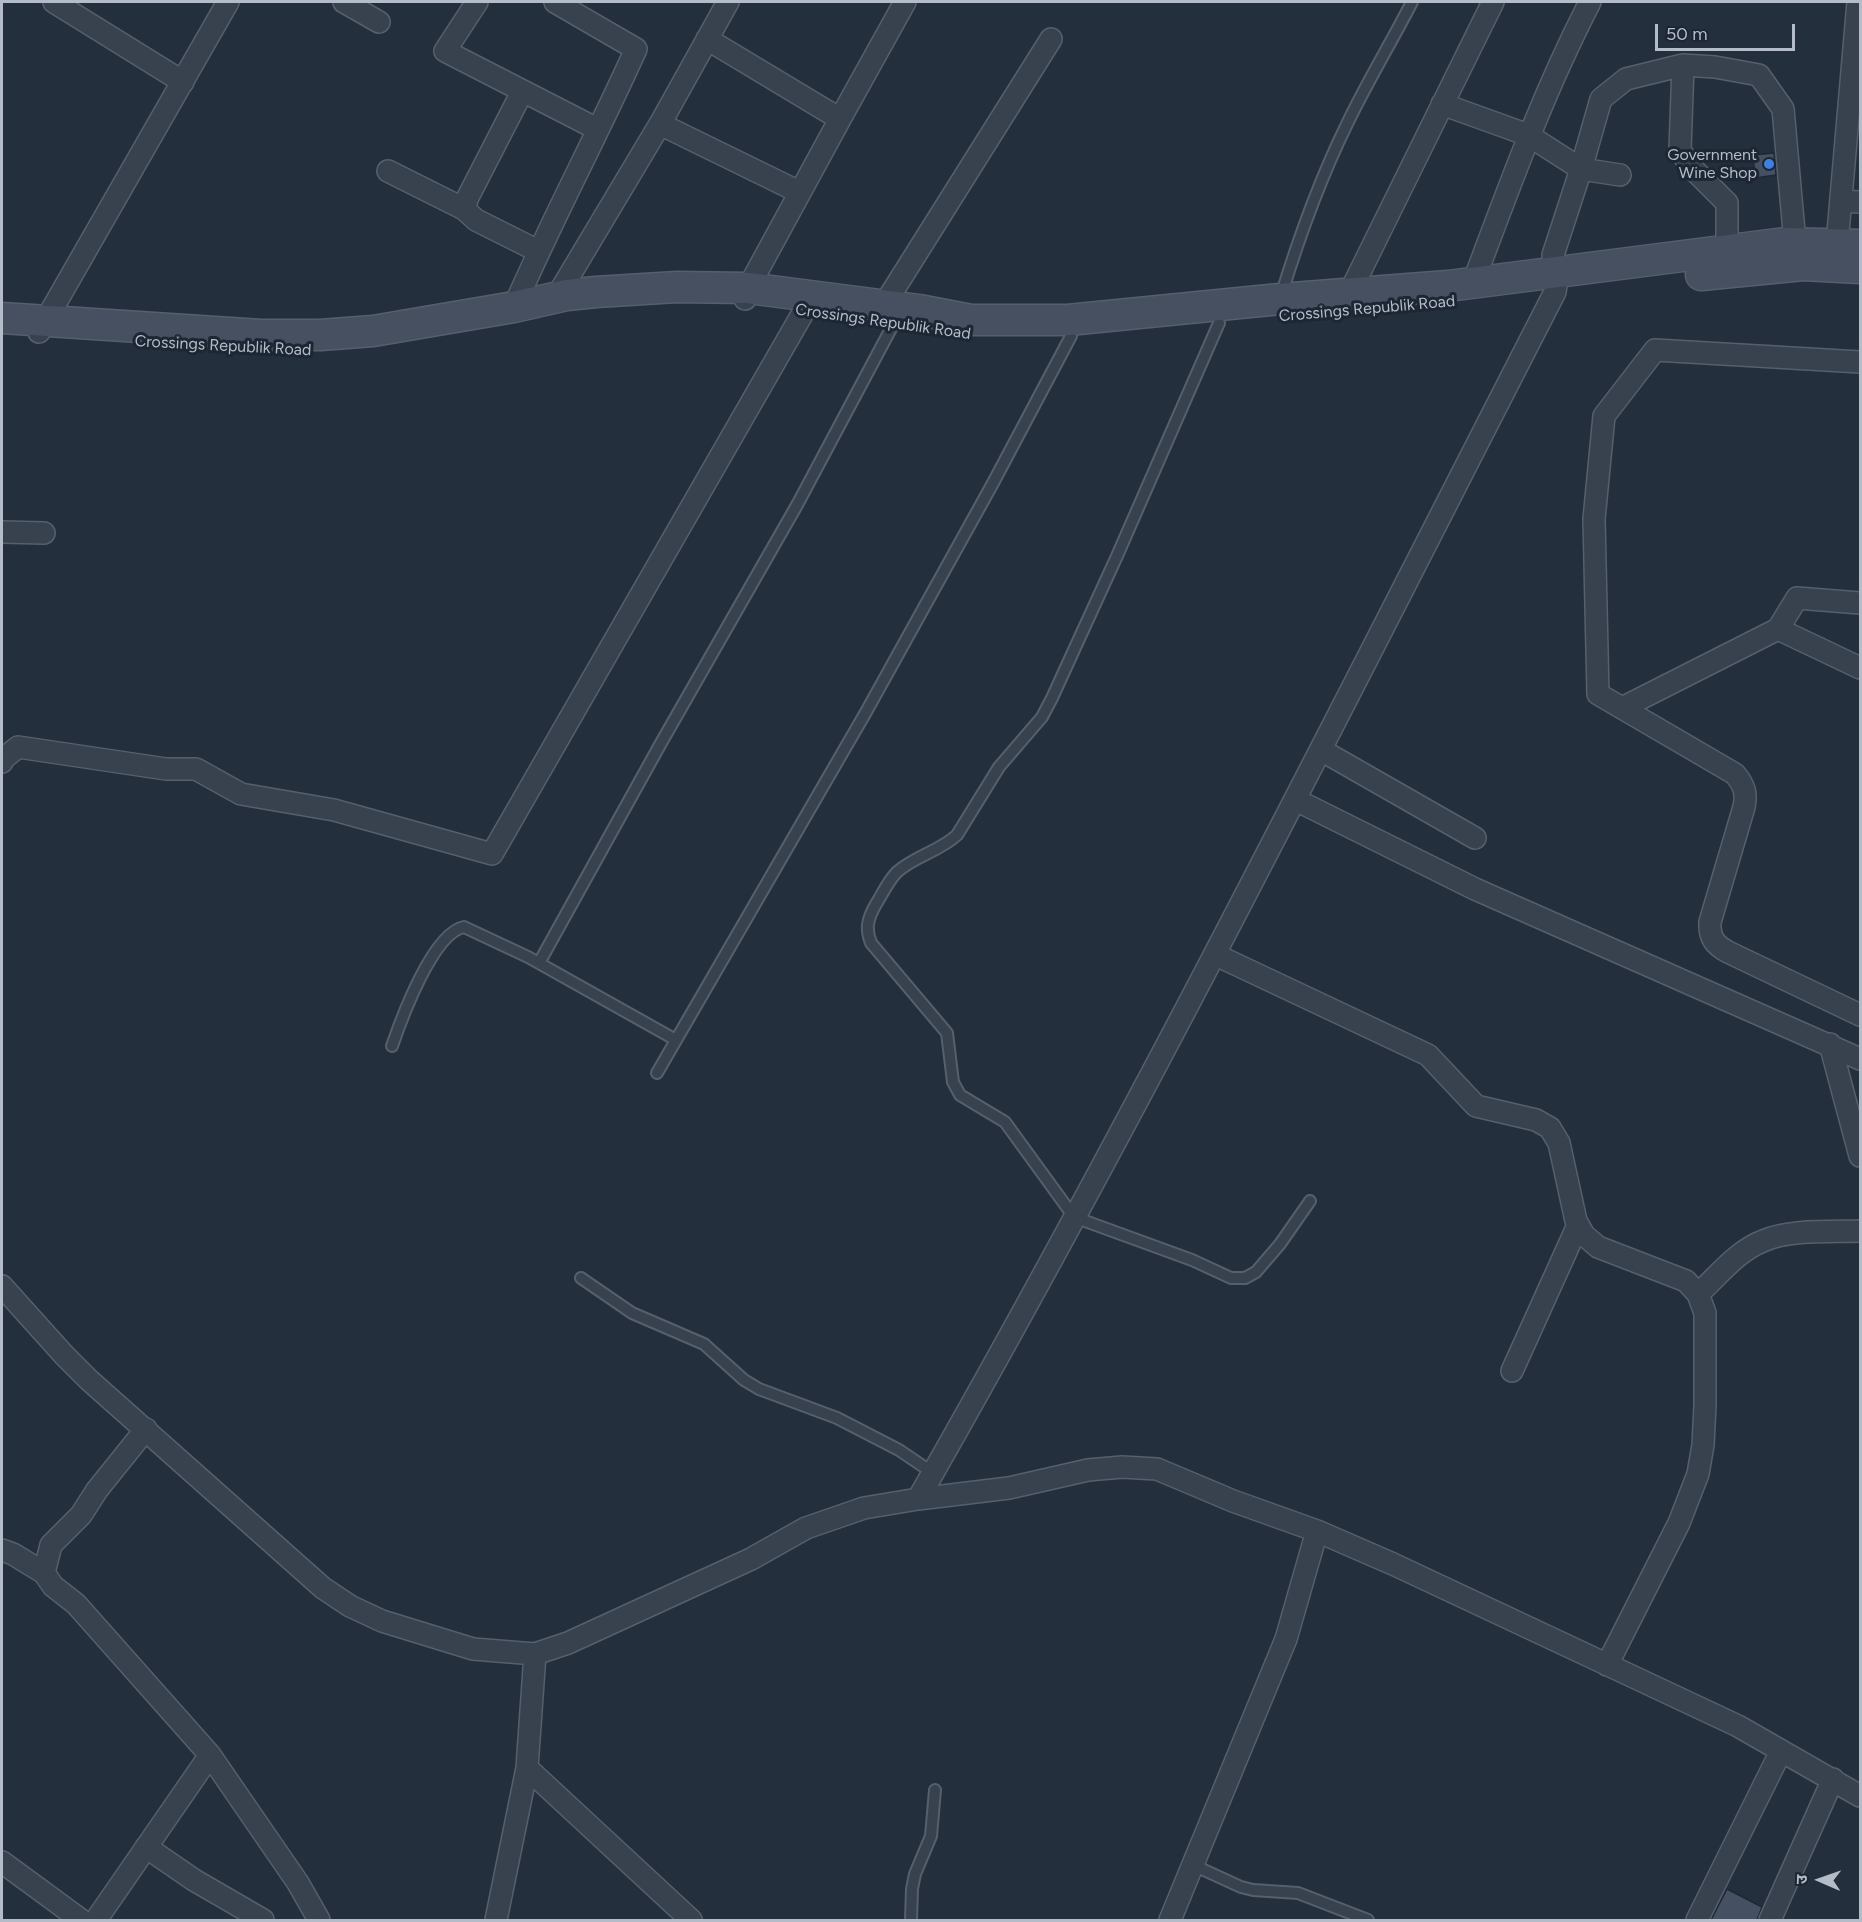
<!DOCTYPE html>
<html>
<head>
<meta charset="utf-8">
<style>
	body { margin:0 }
	#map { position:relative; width:1862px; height:1922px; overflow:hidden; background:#242f3e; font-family:Figtree,"Noto Sans Devanagari",sans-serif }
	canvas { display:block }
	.frame { position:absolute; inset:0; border:3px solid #b4bcc9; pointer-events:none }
	.north { position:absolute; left:1790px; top:1850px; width:60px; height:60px; -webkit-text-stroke:4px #1d2633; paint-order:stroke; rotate:272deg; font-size:16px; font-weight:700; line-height:24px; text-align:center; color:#b4bcc9 }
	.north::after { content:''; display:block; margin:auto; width:21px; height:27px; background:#b4bcc9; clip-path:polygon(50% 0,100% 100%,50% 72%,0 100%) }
	.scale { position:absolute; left:1655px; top:24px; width:140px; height:27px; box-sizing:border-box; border:3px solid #b4bcc9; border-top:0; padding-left:8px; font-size:18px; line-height:21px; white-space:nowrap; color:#b4bcc9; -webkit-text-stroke:4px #1d2633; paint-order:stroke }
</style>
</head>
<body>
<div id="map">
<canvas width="1862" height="1922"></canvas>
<div class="frame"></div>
<div class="north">उ</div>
<div class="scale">50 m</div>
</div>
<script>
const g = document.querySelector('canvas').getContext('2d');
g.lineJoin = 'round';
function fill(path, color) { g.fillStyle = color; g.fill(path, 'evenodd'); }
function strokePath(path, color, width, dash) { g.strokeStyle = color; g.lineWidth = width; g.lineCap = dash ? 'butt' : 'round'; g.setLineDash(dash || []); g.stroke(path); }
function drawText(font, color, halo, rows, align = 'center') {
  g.font = font + ' Figtree,sans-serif'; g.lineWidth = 6; g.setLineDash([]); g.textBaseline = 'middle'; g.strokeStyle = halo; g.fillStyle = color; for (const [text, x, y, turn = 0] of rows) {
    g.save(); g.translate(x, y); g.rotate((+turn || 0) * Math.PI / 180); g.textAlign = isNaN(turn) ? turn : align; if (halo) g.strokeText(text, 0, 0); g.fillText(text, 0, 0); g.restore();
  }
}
const building = new Path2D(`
	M1774 153 1776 175 1755 178 1753 155Z
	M1727 1889 1762 1907 1757 1920H1711Z`);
fill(building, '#455162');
strokePath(building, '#1f2835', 1.5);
const lane = new Path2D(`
	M1281 296C1299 237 1320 179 1347 124 1367 82 1391 43 1412 2
	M1219 323 1117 556 1052 698 1042 717 999 767 957 835C940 851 915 856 897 872 888 881 883 893 876 904 868 918 865 928 871 943L947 1033 953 1082 960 1095 1005 1122 1074 1217 1192 1260 1231 1278H1245L1256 1272 1280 1244 1310 1201
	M539 963 661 743 797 505 894 323
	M392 1046C402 1017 433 933 464 927L528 957 676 1040
	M657 1073 866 712 993 483 1071 336
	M581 1278 632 1313 704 1344 744 1380 759 1389 837 1418 899 1450 933 1473
	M1193 1865 1241 1887 1253 1890 1298 1893 1368 1920
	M911 1920 912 1889 915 1874 931 1836 935 1790`);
const street = new Path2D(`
	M54 2 183 82
	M344 2 379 22
	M477 2 445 51 597 129
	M707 39 840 119 905 2
	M1683 65 1680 150 1691 167 1727 203V251
	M522 92 468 197 464 209 476 220 538 251
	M660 124 799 192
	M388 171 464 209
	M1620 175 1581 169 1601 99 1626 79 1683 65 1715 67 1759 75 1783 109 1795 243
	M1841 201 1860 202
	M1837 244 1858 2
	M1473 283C1509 187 1543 93 1590 2
	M1349 294 1493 2
	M556 298 660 124 728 2
	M745 299 748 288 840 119
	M884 305 1051 39
	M514 307C552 219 597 136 636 49L555 2
	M39 332 228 2
	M1860 362 1655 350 1604 416 1594 519 1598 694 1735 774C1744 785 1747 793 1744 807L1710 922C1709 938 1715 945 1728 952L1860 1015
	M2 532 44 533
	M1778 629 1797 598 1860 603
	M1622 708 1778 629 1860 668
	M1321 750 1475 838
	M2 762 3 759 18 747 166 769H196L241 794 334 810 492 854 804 311
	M1296 800 1475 889 1860 1059
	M1216 955 1428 1055 1476 1106 1536 1120 1550 1128 1559 1143 1576 1221 1584 1235 1598 1247 1686 1281 1698 1294 1705 1313V1405L1703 1445 1698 1474 1679 1523 1607 1665
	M1830 1044 1860 1156
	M2 1286 64 1355 89 1380 323 1588 350 1606 382 1621 473 1649 535 1654 568 1643 751 1559 806 1528 864 1508 918 1499 1009 1488 1088 1470 1122 1467 1157 1469 1233 1501 1317 1531 1393 1564 1738 1726 1860 1796
	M1698 1294C1718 1276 1737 1251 1763 1241 1790 1229 1831 1232 1860 1231
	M1512 1371 1578 1225
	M146 1429 97 1490 81 1515 51 1545 44 1573 53 1586 76 1604 210 1755 298 1883 319 1920
	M918 1499C1144 1104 1347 697 1555 292L1558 273 1553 255 1581 169 1528 135 1442 104
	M2 1550 13 1554 44 1573
	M527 1768 691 1920
	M146 1847 194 1880 263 1920
	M2 1862 81 1920
	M96 1920 210 1755
	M496 1920 527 1768 535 1654
	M1170 1920 1286 1639 1317 1531
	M1697 1920 1781 1751
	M1770 1920 1833 1779`);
const secondary = new Path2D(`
	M1701 275 1803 265 1860 268
	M2 318 261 335H320L373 331 514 307 567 295 596 292 677 287 748 288 919 310 971 320H1068L1280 299 1448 286 1785 243 1860 245`);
strokePath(lane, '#565f6c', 14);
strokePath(street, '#565f6c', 24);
strokePath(secondary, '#565f6c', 33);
strokePath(lane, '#38414e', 10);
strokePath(street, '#38414e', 21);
strokePath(secondary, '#465061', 30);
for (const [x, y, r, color] of [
	[1769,164,6,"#3f7fe0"]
]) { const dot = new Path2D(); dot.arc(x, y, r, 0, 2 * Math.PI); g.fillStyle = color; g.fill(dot); strokePath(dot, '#1d2633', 2); }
drawText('16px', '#b4bcc9', '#1d2633', [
	["Government",1757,155],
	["Wine Shop",1757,173]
], 'right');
drawText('16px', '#b4bcc9', '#1d2633', [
	["Crossings Republik Road",1367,309,-5],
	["Crossings Republik Road",883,322,8],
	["Crossings Republik Road",223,346,3]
]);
</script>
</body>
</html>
